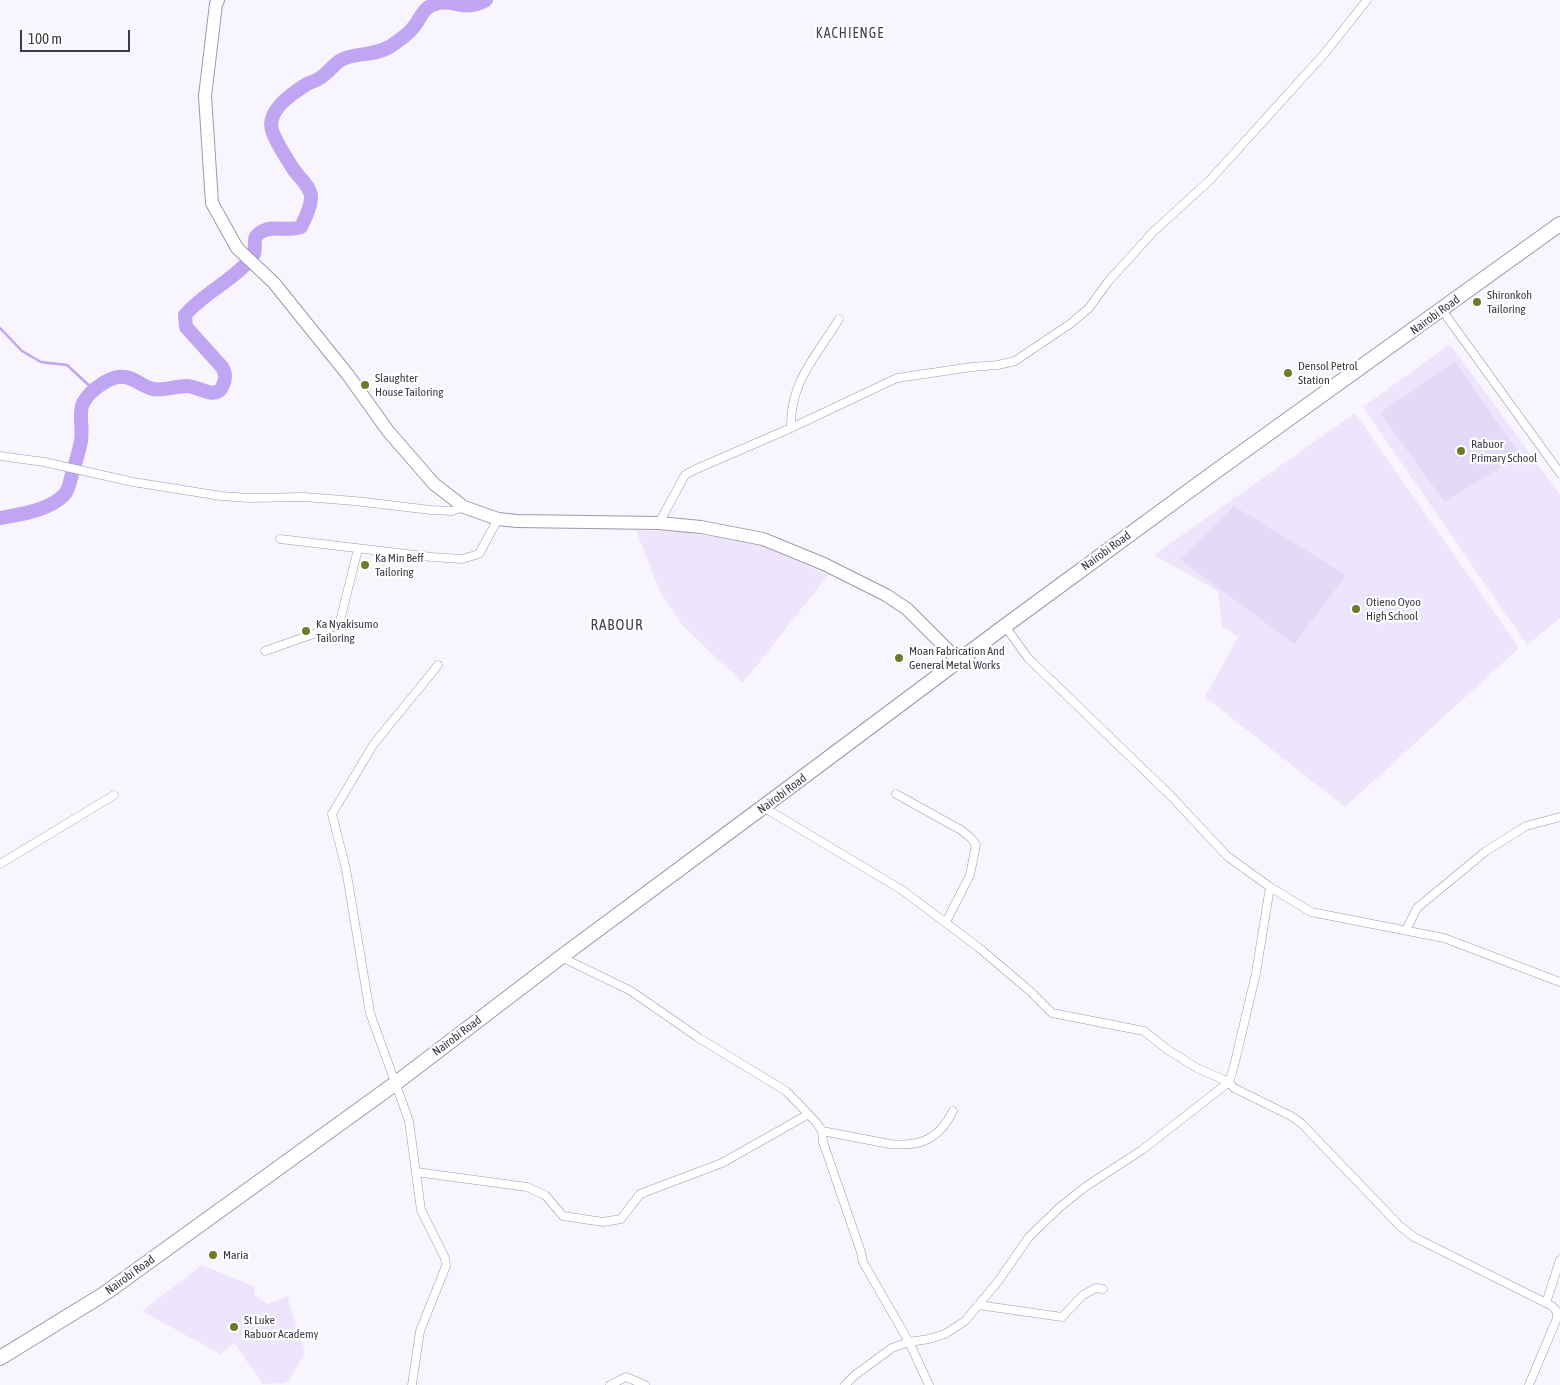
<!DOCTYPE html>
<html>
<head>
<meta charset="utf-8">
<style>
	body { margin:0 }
	#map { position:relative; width:1560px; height:1385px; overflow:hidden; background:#f8f5fe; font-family:"Asap Condensed",sans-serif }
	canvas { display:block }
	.scale { position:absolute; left:20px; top:30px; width:110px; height:22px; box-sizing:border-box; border:2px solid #3d3a43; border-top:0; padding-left:6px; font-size:15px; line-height:18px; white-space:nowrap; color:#3d3a43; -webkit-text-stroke:4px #fff; paint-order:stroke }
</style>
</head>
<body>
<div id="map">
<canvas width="1560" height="1385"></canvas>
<div class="scale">100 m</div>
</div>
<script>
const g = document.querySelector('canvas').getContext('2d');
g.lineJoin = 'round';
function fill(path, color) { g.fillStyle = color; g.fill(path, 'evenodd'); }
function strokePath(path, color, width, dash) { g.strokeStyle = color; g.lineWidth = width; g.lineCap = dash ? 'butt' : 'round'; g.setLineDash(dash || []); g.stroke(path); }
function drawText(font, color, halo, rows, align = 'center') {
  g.font = font + ' "Asap Condensed",sans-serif'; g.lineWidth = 4.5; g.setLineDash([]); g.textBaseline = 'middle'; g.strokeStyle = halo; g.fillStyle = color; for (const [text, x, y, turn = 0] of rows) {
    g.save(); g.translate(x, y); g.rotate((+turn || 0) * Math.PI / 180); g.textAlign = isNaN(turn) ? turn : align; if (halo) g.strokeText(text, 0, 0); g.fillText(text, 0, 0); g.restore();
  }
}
fill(new Path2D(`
	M1450 344 1560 495V618L1527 645 1363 407Z
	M1355 413 1519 648 1345 807 1205 697 1238 637 1222 626 1218 591 1154 555Z
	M636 530 683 532 755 543 828 575 743 683 684 627 661 594Z
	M202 1265 255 1287 254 1295 268 1304 288 1296 289 1303 305 1352 290 1380 284 1383 263 1384 234 1343 220 1354 142 1311Z`), '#ece5fc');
fill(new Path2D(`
	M1455 361 1520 455 1445 502 1380 413Z
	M1234 506 1346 575 1294 644 1181 560Z`), '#e3daf8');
strokePath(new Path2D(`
	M0 328 22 351 41 362 67 365 94 390`), '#c0a6f2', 2.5);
strokePath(new Path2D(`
	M0 518C21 514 48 511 64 495 69 490 70 481 72 474 75 464 79 452 81 441 84 418 73 407 95 389 100 385 107 380 114 378 131 373 138 385 153 389 164 391 176 386 187 386 199 386 217 402 223 385 226 378 226 373 222 367L186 327 185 315C202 295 226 284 244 266 247 263 252 257 254 254 257 244 250 237 263 231 274 225 287 232 301 227 305 218 311 208 311 198 312 187 297 176 292 167 286 157 277 144 273 133 264 112 291 94 307 84 311 82 316 81 320 78 328 73 333 65 341 60 355 52 374 57 391 46 398 41 407 35 412 29 422 19 420 8 438 3 458 0 464 12 486 0`), '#c0a6f2', 14);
const minor = new Path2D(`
	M1442 310 1560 473
	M791 428C790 381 816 357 839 319
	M0 456 44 462 133 482 221 496 249 498 304 497 355 501 431 510 452 511 464 507
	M659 523 685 475 694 470 791 428 897 378 972 367 998 365 1015 361 1070 324 1089 308 1107 283 1153 232 1210 180 1325 53 1367 0
	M280 539 432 557 462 559 479 554 498 519
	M1005 626 1028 658 1172 797 1227 856 1270 887 1311 912 1444 938 1560 982
	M265 651 339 625 358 549
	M896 794 961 830 971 838 976 845 970 875 946 922
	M763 807 902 890 978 947 1030 991 1052 1013 1144 1031 1168 1050 1197 1068 1229 1082 1234 1088 1291 1116 1301 1123 1400 1226 1414 1237 1552 1306 1557 1312V1318L1529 1385
	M0 864 114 795
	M1406 930 1417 908 1486 851 1526 826 1560 817
	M561 957 631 991 699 1038 786 1091 816 1122 822 1131 823 1142 861 1252 863 1262 909 1342 929 1385
	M822 1131 890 1144C921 1147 939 1139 953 1111
	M416 1172 527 1187 545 1195 563 1216 603 1222 621 1219 640 1194 722 1163 807 1115
	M1546 1303 1560 1260
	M978 1305 1062 1317 1083 1295 1096 1288 1103 1289
	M412 1385 420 1331 446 1266 445 1258 421 1210 409 1121 370 1013 346 869 332 814 373 745 438 665
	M610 1385 626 1377 645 1385
	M845 1385 855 1375 892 1348 909 1342 929 1339 945 1334 965 1321 999 1280 1029 1237 1060 1207 1085 1187 1142 1150 1229 1082 1234 1066 1256 973 1270 887`);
const primary = new Path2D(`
	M218 0 216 4 205 96 212 203 237 248 274 283 348 375 388 431 434 484 464 507 498 519 517 521 659 523 701 527 763 539 824 564 886 595 907 609 959 661`);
const trunk = new Path2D(`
	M0 1358 104 1294 396 1083 561 957 763 807 1005 626 1212 474 1560 224`);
strokePath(minor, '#9e98ac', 9);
strokePath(primary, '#9e98ac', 14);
strokePath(trunk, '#9e98ac', 16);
strokePath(minor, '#fff', 8);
strokePath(primary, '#fff', 12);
strokePath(trunk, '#fff', 14);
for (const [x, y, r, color] of [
	[1477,302,5,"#6b7b29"],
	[1288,373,5,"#6b7b29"],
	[365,385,5,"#6b7b29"],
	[1461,451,5,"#6b7b29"],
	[365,565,5,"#6b7b29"],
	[1356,609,5,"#6b7b29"],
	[306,631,5,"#6b7b29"],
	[899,658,5,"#6b7b29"],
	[213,1255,5,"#6b7b29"],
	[234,1327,5,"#6b7b29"]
]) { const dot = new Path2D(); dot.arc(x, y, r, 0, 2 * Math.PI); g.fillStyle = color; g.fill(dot); strokePath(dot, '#fff', 2); }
drawText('12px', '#3d3a43', '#fff', [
	["Shironkoh",1487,295],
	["Tailoring",1487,309],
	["Densol Petrol",1298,366],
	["Station",1298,380],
	["Slaughter",375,378],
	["House Tailoring",375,392],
	["Rabuor",1471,444],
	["Primary School",1471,458],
	["Ka Min Beff",375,558],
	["Tailoring",375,572],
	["Otieno Oyoo",1366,602],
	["High School",1366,616],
	["Ka Nyakisumo",316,624],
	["Tailoring",316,638],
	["Moan Fabrication And",909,651],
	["General Metal Works",909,665],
	["Maria",223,1255],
	["St Luke",244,1320],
	["Rabuor Academy",244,1334]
], 'left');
drawText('12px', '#3d3a43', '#fff', [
	["Nairobi Road",1435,315,-36],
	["Nairobi Road",1106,551,-36],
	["Nairobi Road",782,794,-37],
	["Nairobi Road",457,1036,-37],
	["Nairobi Road",130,1275,-36]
]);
g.letterSpacing = '1px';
drawText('14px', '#453f51', '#fff', [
	["KACHIENGE",850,34]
]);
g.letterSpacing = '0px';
g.letterSpacing = '1px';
drawText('15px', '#453f51', '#fff', [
	["RABOUR",617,625]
]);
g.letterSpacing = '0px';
</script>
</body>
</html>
